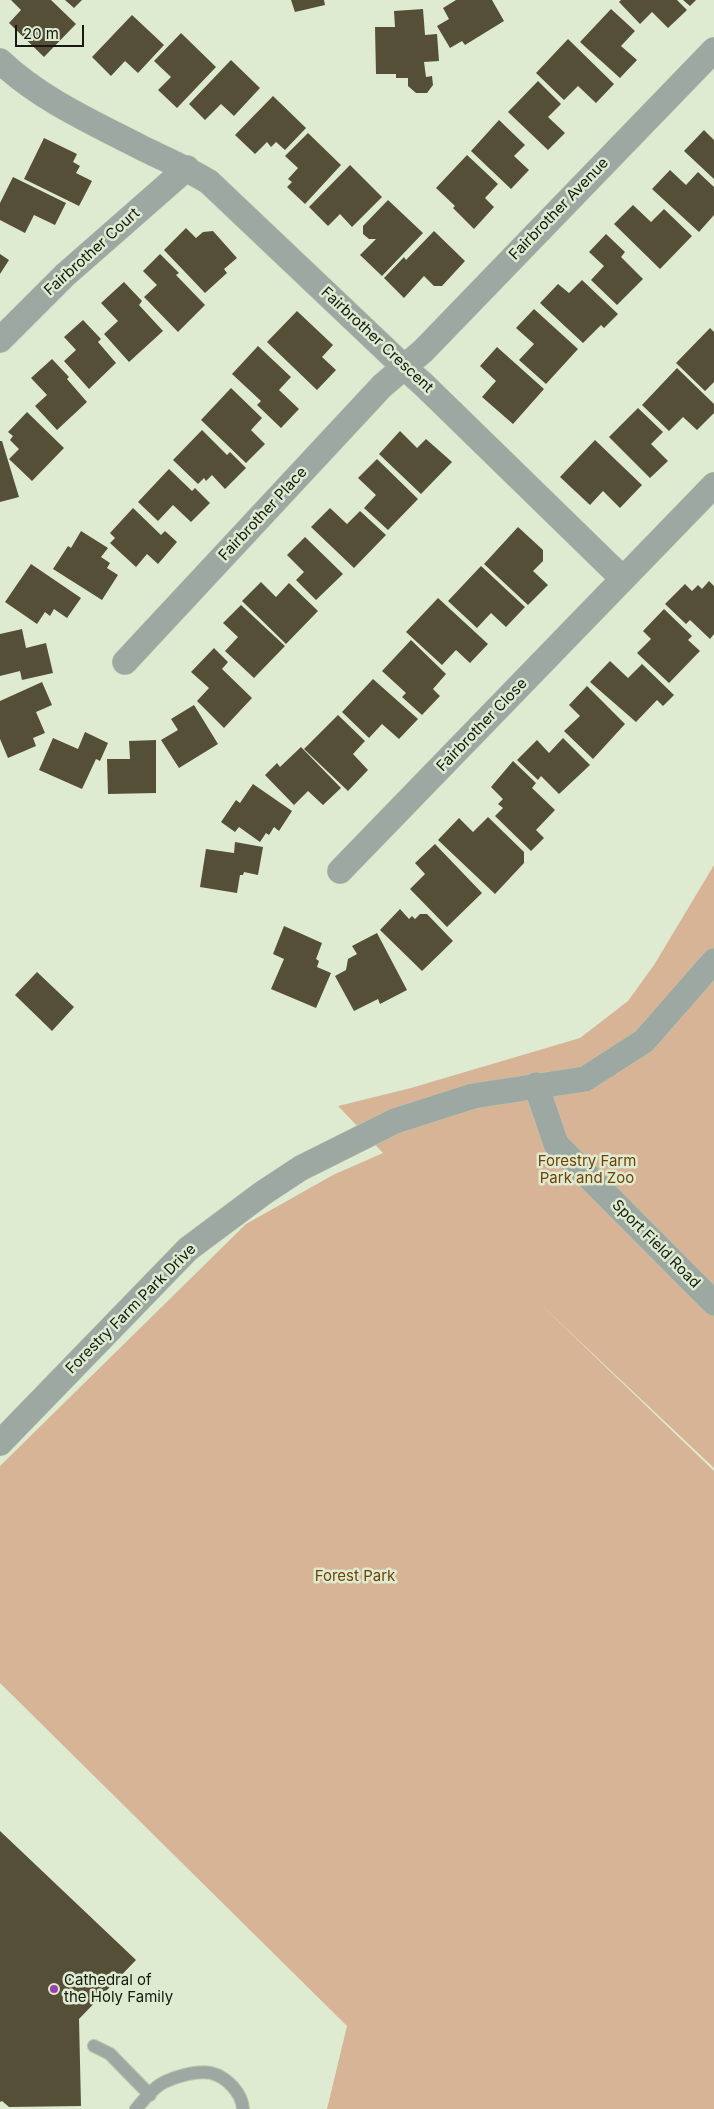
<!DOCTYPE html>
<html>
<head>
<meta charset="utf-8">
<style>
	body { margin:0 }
	#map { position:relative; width:714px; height:2109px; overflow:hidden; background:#deebd0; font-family:Inter,sans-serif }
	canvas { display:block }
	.scale { position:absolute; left:15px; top:25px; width:69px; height:22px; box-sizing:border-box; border:2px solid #151910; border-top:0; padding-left:6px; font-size:15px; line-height:18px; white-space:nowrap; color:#151910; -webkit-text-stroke:4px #deebd0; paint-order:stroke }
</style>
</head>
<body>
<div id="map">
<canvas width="714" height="2109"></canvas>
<div class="scale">20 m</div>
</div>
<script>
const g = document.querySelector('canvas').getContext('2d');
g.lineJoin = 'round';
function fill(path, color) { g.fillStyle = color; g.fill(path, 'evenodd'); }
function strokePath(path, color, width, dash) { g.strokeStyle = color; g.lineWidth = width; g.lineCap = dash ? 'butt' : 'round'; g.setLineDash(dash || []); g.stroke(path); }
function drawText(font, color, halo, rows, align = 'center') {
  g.font = font + ' Inter,sans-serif'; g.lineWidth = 5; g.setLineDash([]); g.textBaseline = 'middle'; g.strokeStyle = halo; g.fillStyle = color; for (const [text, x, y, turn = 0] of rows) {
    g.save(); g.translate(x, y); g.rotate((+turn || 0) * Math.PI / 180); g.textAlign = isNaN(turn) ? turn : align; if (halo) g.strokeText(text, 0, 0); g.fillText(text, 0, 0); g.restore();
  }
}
fill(new Path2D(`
	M714 865V1468L537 1301 714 1471V2109H327L347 2026 0 1683V1466L246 1224 333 1175 383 1153 338 1106 411 1088 580 1038 628 1001 654 965Z`), '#d8b497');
fill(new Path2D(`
	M11 0H51L76 24 44 57 9 23 21 10Z
	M65 0H82L74 8Z
	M291 0H324L325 5 295 12Z
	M456 0H492L504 21 465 45 462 41 450 48 437 26 449 19 443 8Z
	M621 0H677L687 10 668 28 652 12 640 24 619 2Z
	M683 0H696L690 6Z
	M423 9 425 35 437 34 439 61 424 62 426 77 432 76 433 85 427 93H416L408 86V78H396V74H376L375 27H395L394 11Z
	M611 9 635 31 621 46 637 60 620 78 580 42Z
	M132 15 164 45 138 73 125 61 111 76 92 57Z
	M181 33 216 67 177 108 158 90 171 77 154 61Z
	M568 39 614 84 596 103 578 86 564 100 536 73Z
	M231 60 260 88 234 116 221 104 205 120 189 104Z
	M538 81 561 104 548 117 565 133 548 150 508 112Z
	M273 96 306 128 285 150 276 142 271 147 267 142 255 154 235 135Z
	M499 120 525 145 514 156 529 170 511 189 471 151Z
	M704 130 714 140V179L684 151Z
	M308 133 341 165 305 204 287 187 292 182 288 179 298 168 285 156Z
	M44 138 77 154 73 162 80 166 76 173 92 181 79 206 24 179Z
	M467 155 498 184 485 198 494 207 474 229 453 208 455 206 436 188Z
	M350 165 382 197 352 227 340 214 328 226 309 207Z
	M670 170 686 185 698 172 714 187V215L699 232 652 189Z
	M13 177 66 203 55 225 34 215 25 233 0 220V203Z
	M388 200 423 233 382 276 360 255 376 239H369L363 234V226Z
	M633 205 651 222 664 209 692 236 660 269 614 224Z
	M186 228 196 238 203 232 213 231 237 258 224 269 227 273 205 293 164 250Z
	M434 231 465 261 442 286H434L424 276 404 298 384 278 404 257 406 260Z
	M606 234 625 252 621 257 643 279 617 305 591 280 604 266 589 252Z
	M0 254 9 260 0 274Z
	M160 254 179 273 176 275 205 305 178 332 144 297 157 285 143 271Z
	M582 280 618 314 604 328 601 325 583 343 540 303 558 284 569 293Z
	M124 282 142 301 139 305 163 331 129 362 104 334 118 321 101 303Z
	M534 309 578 349 546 384 519 360 534 344 516 328Z
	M297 311 333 345 322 357 336 370 317 390 267 342Z
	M83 320 101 339 98 342 116 363 89 389 64 361 76 350 64 337Z
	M710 328 714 332V382L705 391 676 363Z
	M258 346 291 377 279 390 299 409 281 428 257 405 261 401 232 374Z
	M497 347 544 389 513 424 482 397 496 381 480 366Z
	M52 359 69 377 67 379 87 402 57 430 35 406 47 395 31 378Z
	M677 368 714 404V413L697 430 683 417 669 431 642 405Z
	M231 388 262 418 251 430 265 444 246 463 201 420Z
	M638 408 663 432 651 444 668 461 650 478 609 437Z
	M27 412 64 448 32 481 9 459 19 449 10 440 13 436 8 432Z
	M202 430 227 455 230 452 246 468 225 489 212 475 206 481 204 478 198 484 173 460Z
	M400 431 417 448 426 439 452 462 421 494 379 454Z
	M595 440 642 485 620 508 603 491 590 505 560 477Z
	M0 441H2L19 497 0 502Z
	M377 459 418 499 388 530 364 508 376 495 358 478Z
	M169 469 192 491 195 488 210 503 191 522 173 505 158 521 138 502Z
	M133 508 161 535 165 531 177 542 158 564 147 554 136 567 110 543 115 538 110 533Z
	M330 508 347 524 360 511 386 535 354 568 311 527Z
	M518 527 543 550V561L533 571 548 585 528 605 484 564Z
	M81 531 108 548 101 557 110 563 107 568 118 575 102 600 53 569 68 546 71 548Z
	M305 537 343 574 316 600 296 580 304 572 287 555Z
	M31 564 81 598 67 618 54 609 50 616 45 612 37 624 5 602Z
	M481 566 525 607 506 627 491 613 477 628 448 601Z
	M709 581 714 586V634L710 639 690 620 686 624 665 604 685 584 692 591 698 585 702 589Z
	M261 582 276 597 289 583 318 611 286 644 242 601Z
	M438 598 488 644 470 663 456 650 442 665 406 632Z
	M241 605 285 646 254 678 225 651 238 637 223 623Z
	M664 609 692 636 688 640 700 651 669 683 637 653 651 639 643 631Z
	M22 629 26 648 46 643 53 673 22 680 20 671 0 676V634Z
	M411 640 446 674 433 689 440 696 422 715 402 697 406 693 382 671Z
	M214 648 228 662 222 669 252 698 224 728 197 701 209 688 191 672Z
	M610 661 628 678 642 664 674 695 663 706 657 700 636 722 590 682Z
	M373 679 418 719 399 739 382 724 369 738 342 712Z
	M42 682 52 705 36 712 45 733 33 738 36 746 8 758 0 739V701Z
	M587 686 625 724 593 759 564 731 580 716 569 705Z
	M194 705 218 744 179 768 161 740 178 730 171 719Z
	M338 715 365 741 353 754 368 770 348 791 304 749Z
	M85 732 108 743 100 761 96 759 82 789 39 770 53 738 78 749Z
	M563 738 590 765 559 794 541 776 538 780 517 760 537 740 549 753Z
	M156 740V793L108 794 107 759H130L129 741Z
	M301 747 341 788 323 805 308 791 294 805 265 775 277 763 280 767Z
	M513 761 536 783 532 788 555 810 536 830 544 838 531 851 495 816 503 808 498 804 503 799 491 787Z
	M253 784 292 811 279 831 274 827 269 835 266 833 260 842 239 827 235 832 221 822 236 800 240 803Z
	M488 817 524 852V863L495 894 438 840 459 818 473 832Z
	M235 842 263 847 258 875 244 872 243 875H240L237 893 200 887 206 849 234 853Z
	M435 844 482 893 447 927 410 889 425 874 415 863Z
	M400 909 409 919 412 916 415 919 420 914H427L453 941 422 971 380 930Z
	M284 926 322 943 316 959 319 961 317 967 331 973 316 1008 271 989 284 959 273 954Z
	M377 933 407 990 380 1004 378 999 354 1011 335 976 346 970 348 959 357 954 352 946Z
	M37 972 74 1007 52 1031 15 995Z
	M0 1831 136 1960 79 2019 81 2106 9 2107 2 2101 0 2102Z`), '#554f37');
const service = new Path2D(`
	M94 2046 110 2054 150 2095
	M136 2109C143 2101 152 2089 161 2084 173 2077 197 2070 211 2073 227 2077 242 2093 243 2109`);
const minor = new Path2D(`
	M0 61C41 100 94 123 144 149 167 160 188 169 209 182L404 367 424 385 623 579 714 485
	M0 340 65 275 187 168
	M125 662 382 386 423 351 714 50
	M340 871 623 579
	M536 1085 556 1144 714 1303
	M0 1443 188 1249 263 1193 301 1168 395 1121 473 1096 585 1079 644 1041 714 961`);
strokePath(service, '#bac5ad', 14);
strokePath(minor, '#bac5ad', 26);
strokePath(service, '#9ca8a1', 12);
strokePath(minor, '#9ca8a1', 25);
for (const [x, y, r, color] of [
	[54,1989,5,"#9840ac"]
]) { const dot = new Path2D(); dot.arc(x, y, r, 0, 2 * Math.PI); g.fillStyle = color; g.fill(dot); strokePath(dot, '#deebd0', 2); }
drawText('15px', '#151910', '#deebd0', [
	["Fairbrother Avenue",559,209,-46],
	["Fairbrother Court",92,252,-42],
	["Fairbrother Crescent",377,340,43],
	["Fairbrother Place",263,514,-47],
	["Fairbrother Close",482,725,-46],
	["Sport Field Road",656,1244,45],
	["Forestry Farm Park Drive",131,1309,-45]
]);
drawText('15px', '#733f03', '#deebd0', [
	["Forestry Farm",587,1161],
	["Park and Zoo",587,1178],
	["Forest Park",355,1576]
]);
drawText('15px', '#151910', '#deebd0', [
	["Cathedral of",64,1980],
	["the Holy Family",64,1997]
], 'left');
</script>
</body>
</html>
